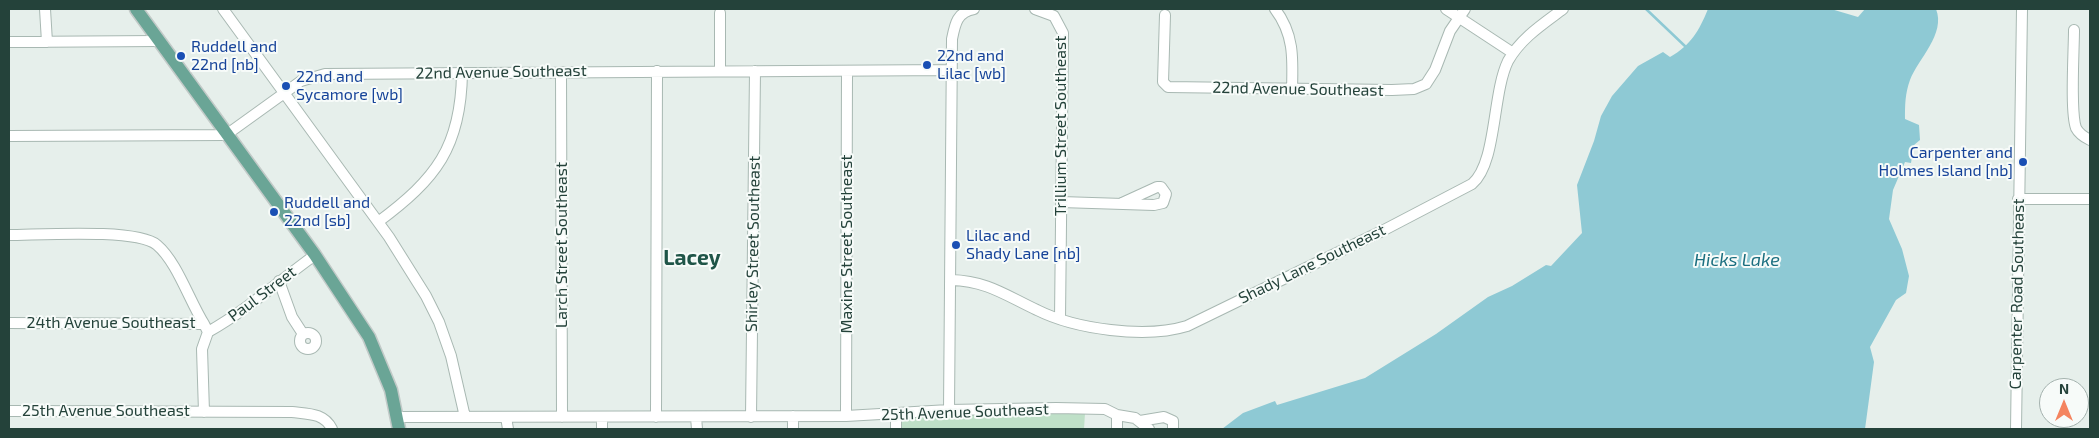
<!DOCTYPE html>
<html>
<head>
<meta charset="utf-8">
<style>
	body { margin:0 }
	#map { position:relative; width:2099px; height:438px; overflow:hidden; background:#e6efeb; font-family:"Exo 2",sans-serif }
	canvas { display:block }
	.frame { position:absolute; inset:0; border:10px solid #24423a; pointer-events:none }
	.north { position:absolute; left:2039px; top:378px; width:50px; height:50px; box-sizing:border-box; background:#f7fbf9; border:1px solid #a3b1ad; border-radius:50%; rotate:0deg; font-size:14px; font-weight:700; line-height:20px; text-align:center; color:#24423a }
	.north::after { content:''; display:block; margin:auto; width:18px; height:22px; background:#f4845f; clip-path:polygon(50% 0,100% 100%,50% 72%,0 100%) }
</style>
</head>
<body>
<div id="map">
<canvas width="2099" height="438"></canvas>
<div class="frame"></div>
<div class="north">N</div>
</div>
<script>
const g = document.querySelector('canvas').getContext('2d');
g.lineJoin = 'round';
function fill(path, color) { g.fillStyle = color; g.fill(path, 'evenodd'); }
function strokePath(path, color, width, dash) { g.strokeStyle = color; g.lineWidth = width; g.lineCap = dash ? 'butt' : 'round'; g.setLineDash(dash || []); g.stroke(path); }
function drawText(font, color, halo, rows, align = 'center') {
  g.font = font + ' "Exo 2",sans-serif'; g.lineWidth = 4; g.setLineDash([]); g.textBaseline = 'middle'; g.strokeStyle = halo; g.fillStyle = color; for (const [text, x, y, turn = 0] of rows) {
    g.save(); g.translate(x, y); g.rotate((+turn || 0) * Math.PI / 180); g.textAlign = isNaN(turn) ? turn : align; if (halo) g.strokeText(text, 0, 0); g.fillText(text, 0, 0); g.restore();
  }
}
fill(new Path2D(`
	M1085 413 1084 429H901V414Z`), '#bfe0c8');
fill(new Path2D(`
	M1708 9H1831L1858 17 1865 9H1936C1946 34 1918 59 1910 80 1905 94 1905 105 1905 119L1919 125 1920 140 1914 145 1911 163 1905 162 1893 190 1889 219 1902 249 1909 276 1906 293 1896 300 1870 347 1874 362 1865 429H1222L1243 413 1275 401 1277 405 1365 378 1436 334 1488 297 1512 286 1546 265 1551 266 1582 233 1577 185 1594 141 1601 116 1612 96 1638 66 1663 52 1670 57C1691 45 1699 31 1708 9Z`), '#8ec9d4');
strokePath(new Path2D(`
	M1646 9 1687 48V51`), '#8ec9d4', 2.5);
const minor = new Path2D(`
	M45 9 47 42
	M223 9 389 237 426 296 439 322 451 356 465 417
	M1035 9 1054 16 1063 33 1060 319
	M1275 9C1294 34 1293 58 1292 89
	M1446 9 1513 53
	M720 13V71
	M1165 15 1163 82 1168 87 1392 90 1414 89 1426 84 1435 70 1450 31 1465 9
	M2074 30C2074 50 2070 112 2076 128 2079 134 2084 137 2090 140
	M9 42 159 41
	M561 72 562 417
	M9 136 226 135 301 81 325 74 952 70
	M2018 199H2090
	M1061 202 1154 205 1163 203 1166 194 1161 187H1157L1122 203
	M378 222C436 179 461 147 462 73
	M9 235C38 235 137 228 157 245 177 262 189 300 204 324
	M951 280C987 281 1005 295 1037 310 1075 329 1145 339 1187 326L1384 230 1472 184C1497 163 1492 94 1508 61 1521 38 1543 24 1563 9
	M279 281 292 317 303 334
	M9 323 204 324 208 332
	M208 332C247 310 279 281 315 255
	M300 341a8 8 0 1 1 16 0a8 8 0 1 1-16 0Z
	M949 410 952 39C955 24 957 12 974 9
	M9 411 292 412C309 414 324 413 332 429
	M204 412 202 349 208 332
	M896 414V429
	M1117 415V429
	M793 416V429
	M846 416 847 71
	M397 417 846 416 949 410 1056 408 1105 409 1117 415 1135 418 1149 429
	M506 417 508 429
	M602 417V429
	M656 417 657 71
	M696 417 697 429
	M751 417 755 71
	M1140 421 1164 417 1173 421V429
	M2016 429 2022 9`);
const major = new Path2D(`
	M136 9 315 255 369 337 391 390 399 429`);
strokePath(minor, '#a8b8b2', 12);
strokePath(major, '#c2cac8', 15);
strokePath(minor, '#fff', 10);
strokePath(major, '#6aa596', 12);
for (const [x, y, r, color] of [
	[181,56,5,"#1a4fb4"],
	[927,65,5,"#1a4fb4"],
	[286,86,5,"#1a4fb4"],
	[2023,162,5,"#1a4fb4"],
	[274,212,5,"#1a4fb4"],
	[956,245,5,"#1a4fb4"]
]) { const dot = new Path2D(); dot.arc(x, y, r, 0, 2 * Math.PI); g.fillStyle = color; g.fill(dot); strokePath(dot, '#f7fbf9', 2); }
drawText('16px', '#164399', '#f7fbf9', [
	["Ruddell and",191,47],
	["22nd [nb]",191,65],
	["22nd and",937,56],
	["Lilac [wb]",937,74],
	["22nd and",296,77],
	["Sycamore [wb]",296,95],
	["Carpenter and",2013,153,"right"],
	["Holmes Island [nb]",2013,171,"right"],
	["Ruddell and",284,203],
	["22nd [sb]",284,221],
	["Lilac and",966,236],
	["Shady Lane [nb]",966,254]
], 'left');
drawText('16px', '#24423a', '#f7fbf9', [
	["22nd Avenue Southeast",501,72,-1],
	["22nd Avenue Southeast",1298,89,1],
	["Trillium Street Southeast",1061,126,-90],
	["Shirley Street Southeast",753,244,-89],
	["Maxine Street Southeast",847,244,-90],
	["Larch Street Southeast",562,245,-90],
	["Shady Lane Southeast",1312,264,-26],
	["Paul Street",262,294,-37],
	["Carpenter Road Southeast",2017,294,-89],
	["24th Avenue Southeast",111,323],
	["25th Avenue Southeast",106,411],
	["25th Avenue Southeast",965,412,-2]
]);
drawText('italic 18px', '#1c6f80', '#f7fbf9', [
	["Hicks Lake",1737,260]
]);
drawText('bold 21px', '#1f5548', '#f7fbf9', [
	["Lacey",692,258]
]);
</script>
</body>
</html>
